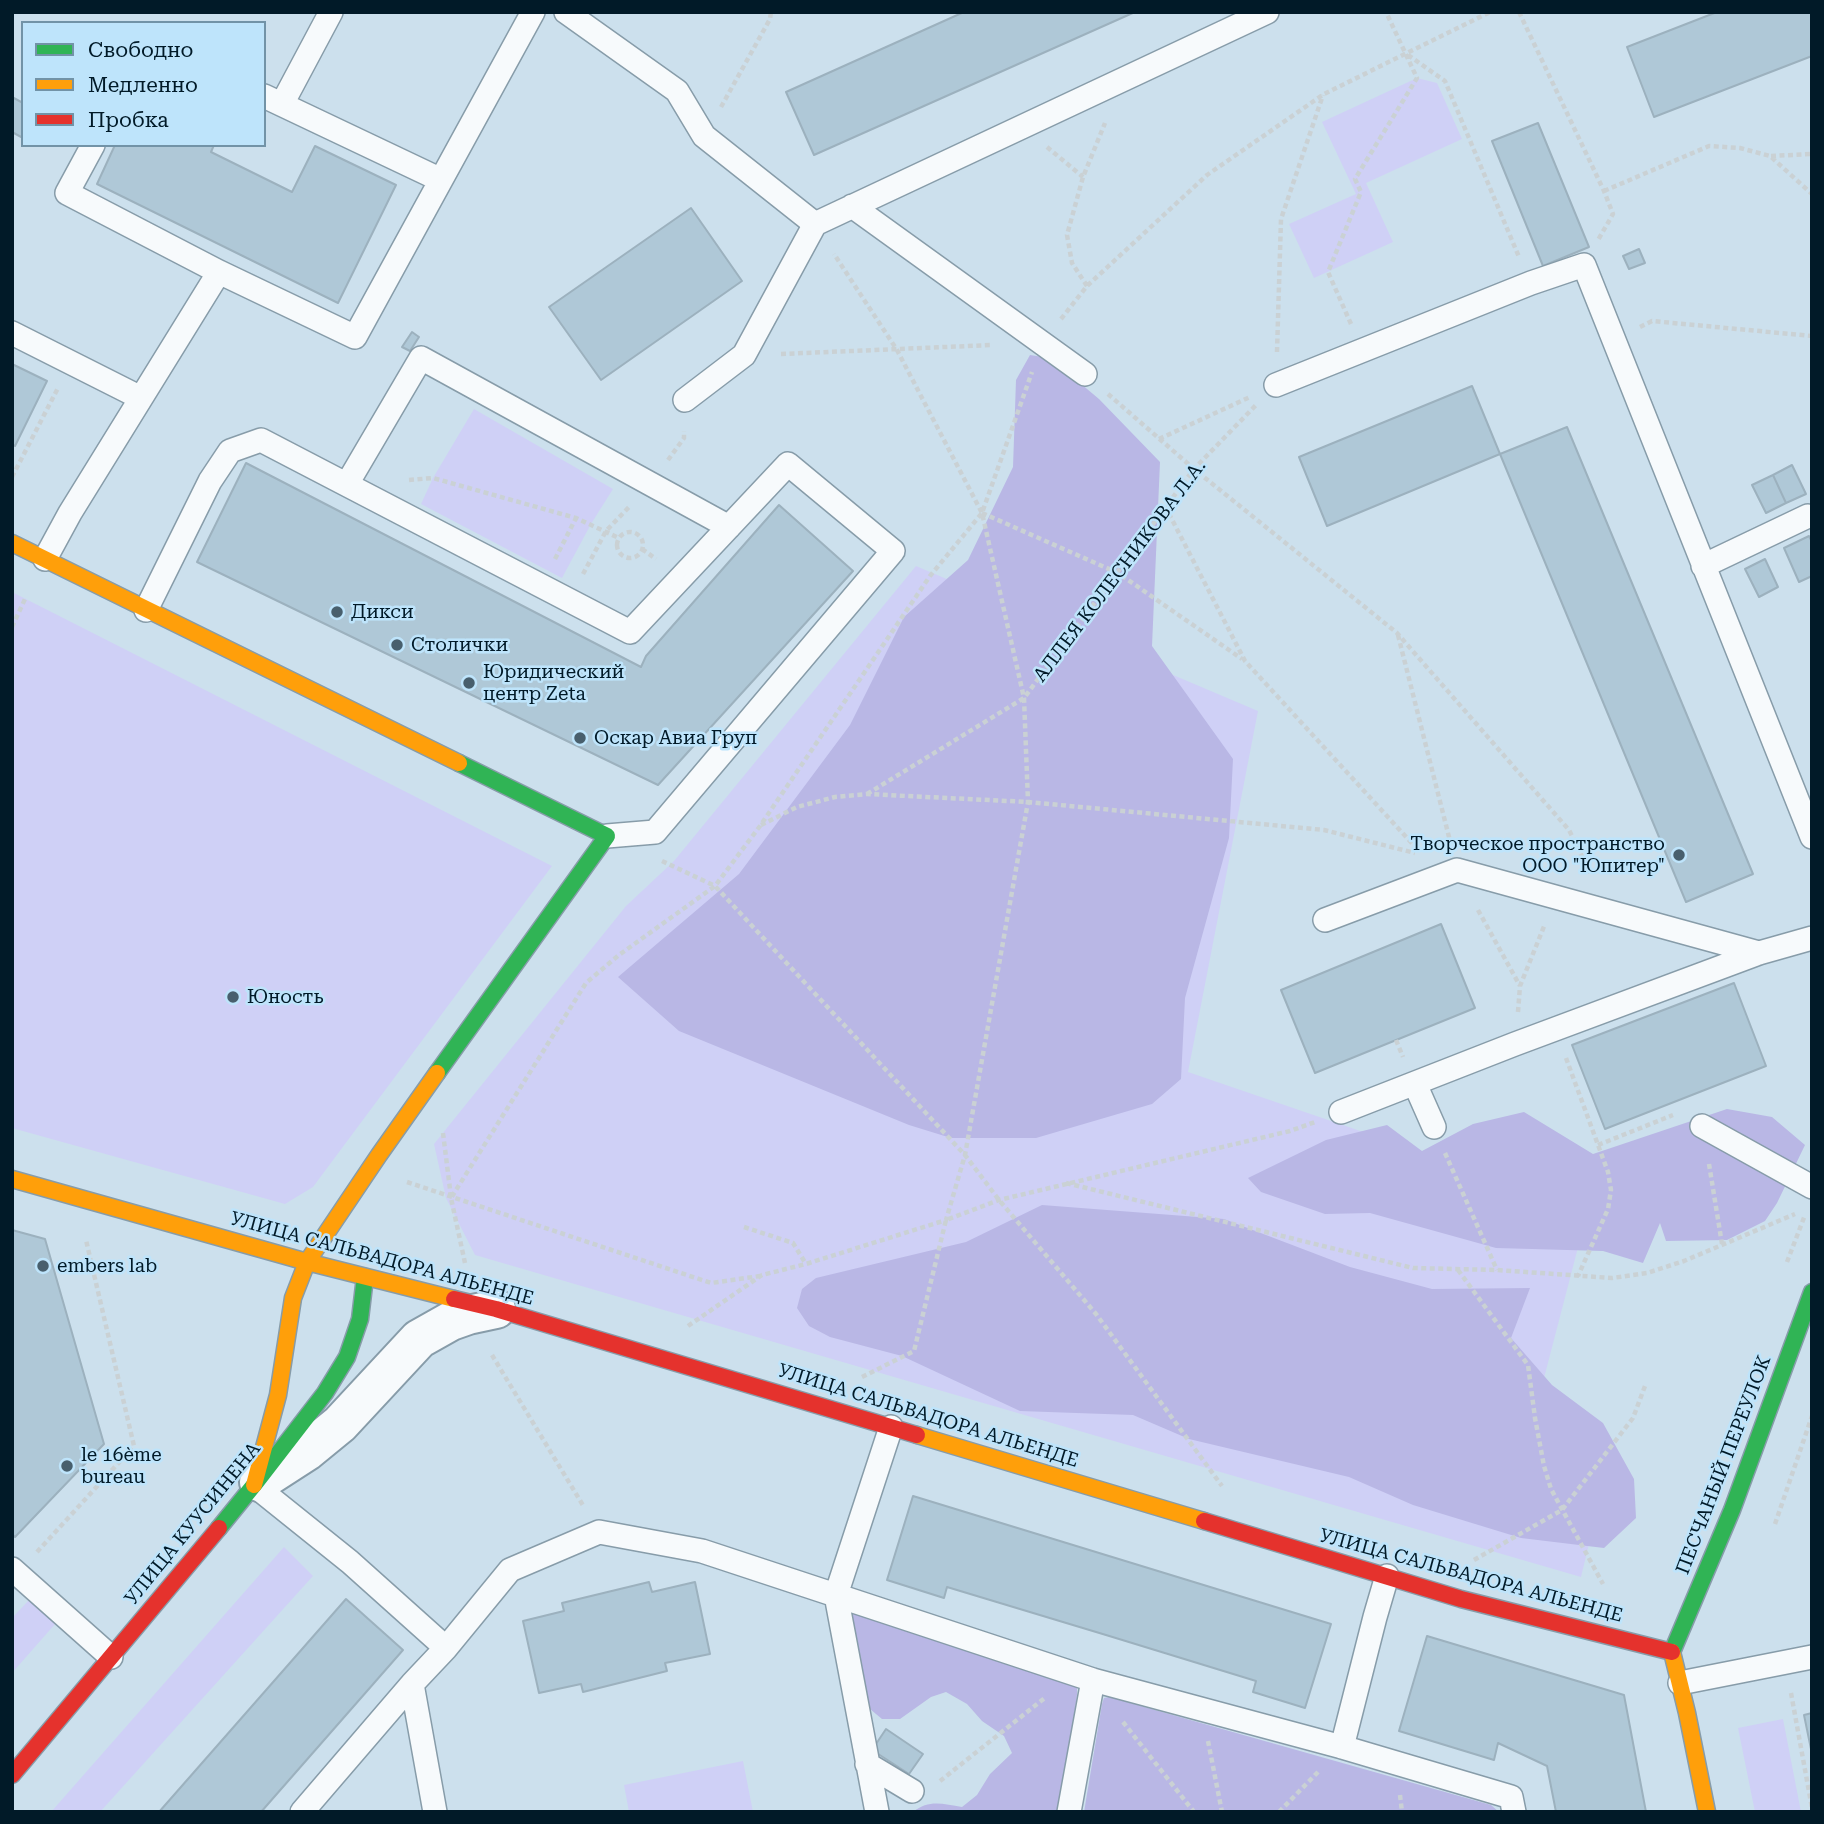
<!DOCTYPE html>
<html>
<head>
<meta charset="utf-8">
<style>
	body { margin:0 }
	#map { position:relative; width:1824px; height:1824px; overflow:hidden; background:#cce0ed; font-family:"Roboto Serif",serif }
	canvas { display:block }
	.frame { position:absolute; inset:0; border:14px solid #011a28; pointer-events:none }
	.legend { position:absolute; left:21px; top:21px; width:245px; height:126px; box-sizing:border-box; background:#bee4fb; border:2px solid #7293a7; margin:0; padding:9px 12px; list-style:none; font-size:21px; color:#011a28 }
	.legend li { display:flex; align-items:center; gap:14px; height:35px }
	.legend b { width:35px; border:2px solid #7293a7 }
</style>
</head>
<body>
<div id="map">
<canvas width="1824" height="1824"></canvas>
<div class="frame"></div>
<ul class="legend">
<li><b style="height:9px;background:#30b455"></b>Свободно</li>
<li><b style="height:9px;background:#ff9f0a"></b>Медленно</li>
<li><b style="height:9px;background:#e5322d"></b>Пробка</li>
</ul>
</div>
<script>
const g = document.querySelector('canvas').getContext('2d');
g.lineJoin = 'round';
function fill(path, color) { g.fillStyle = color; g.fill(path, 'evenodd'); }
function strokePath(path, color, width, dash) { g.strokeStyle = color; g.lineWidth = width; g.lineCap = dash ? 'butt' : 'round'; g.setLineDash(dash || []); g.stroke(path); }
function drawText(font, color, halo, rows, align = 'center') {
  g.font = font + ' "Roboto Serif",serif'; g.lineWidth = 5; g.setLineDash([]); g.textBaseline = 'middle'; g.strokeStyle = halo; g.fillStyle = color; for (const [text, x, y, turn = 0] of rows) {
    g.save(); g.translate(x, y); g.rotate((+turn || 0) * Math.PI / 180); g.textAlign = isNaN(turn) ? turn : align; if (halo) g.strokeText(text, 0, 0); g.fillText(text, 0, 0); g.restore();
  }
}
fill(new Path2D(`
	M1417 78 1437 83 1462 139 1366 183 1393 242 1314 278 1289 224 1356 194 1322 122Z
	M474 409 613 489 591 524 562 578 421 504 433 478Z
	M916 566 1258 711 1188 1072 1588 1209 1537 1405 1609 1461 1581 1577 475 1255 446 1198 434 1144 626 906 674 861Z
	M12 592 552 866 313 1187 285 1204 12 1128Z
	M284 1547 313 1576 100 1812H51Z
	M30 1599 56 1623 12 1673V1618Z
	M1783 1719 1801 1812H1755L1738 1728Z
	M743 1761 753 1812H629L624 1785Z`), '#cfd0f6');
fill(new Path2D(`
	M1030 355 1050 358 1099 399 1160 462 1152 646 1233 759 1229 838 1185 998 1181 1079 1152 1104 1036 1138H951L909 1125 679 1031 618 977 739 874 850 725 904 617 968 560 1013 467 1016 380Z
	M1727 1109 1772 1117 1805 1145 1777 1203 1765 1221 1727 1240 1666 1241 1660 1223 1643 1263 1603 1251 1496 1248 1370 1213 1325 1214 1261 1192 1248 1178 1326 1140 1387 1125 1422 1151 1473 1124 1524 1112 1593 1154Z
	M1042 1205 1224 1219 1350 1267 1432 1289 1530 1288 1511 1338 1552 1385 1603 1423 1634 1479 1636 1518 1604 1548 1521 1538 1413 1505 1349 1477 1189 1439 1133 1415 1020 1411 902 1356 830 1337 809 1326 797 1308 802 1289 816 1278 966 1242Z
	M854 1609 1073 1680 1077 1687V1695L1060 1812H913C929 1799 943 1804 962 1807L977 1795 990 1774 1012 1753 1004 1736 982 1721 967 1704 946 1692 931 1697 900 1719H882L870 1709 862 1692 849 1612Z
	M1109 1697 1491 1805 1499 1812H1084L1102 1704 1104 1698Z`), '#b9b7e5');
const building = new Path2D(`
	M964 12H1135L814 155 786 92Z
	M1717 12H1812V56L1654 117 1627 47Z
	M12 97 23 103V138L12 132Z
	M1538 123 1589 247 1543 266 1492 141Z
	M115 145H214L211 152 292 192 315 146 396 185 338 303 97 184Z
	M691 208 742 281 601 380 549 307Z
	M1639 249 1645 263 1629 269 1623 256Z
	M412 332 419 337 410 351 402 347Z
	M12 364 47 381 15 446 12 444Z
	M1472 386 1500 454 1327 526 1299 457Z
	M1567 427 1753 874 1686 902 1500 454Z
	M246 463 641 667 646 656 779 505 853 571 658 785 197 562Z
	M1792 465 1806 494 1786 503 1773 475Z
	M1773 475 1786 503 1766 513 1752 485Z
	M1809 536 1812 542V576L1799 582 1784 548Z
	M1765 559 1778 587 1759 597 1745 569Z
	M1441 924 1475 1008 1315 1073 1281 990Z
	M1734 983 1766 1066 1605 1129 1572 1045Z
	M12 1230 45 1239 104 1444 15 1537 12 1534Z
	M913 1496 1331 1624 1305 1708 1253 1692 1256 1681 1106 1635 947 1587 944 1598 887 1580Z
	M649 1582 652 1592 695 1582 710 1654 665 1663 667 1671 583 1692 581 1684 539 1693 523 1621 564 1611 562 1603Z
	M346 1599 403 1650 261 1812H159Z
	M1427 1636 1624 1695 1646 1812H1556L1547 1766 1498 1743 1494 1760 1399 1731Z
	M1812 1713V1754L1804 1715Z
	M886 1729 923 1754 909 1774 872 1750Z`);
fill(building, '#afc8d7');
strokePath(building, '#9cb1be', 2);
const lane = new Path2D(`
	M566 12 677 91 704 136 815 224
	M264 96 441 180
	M282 104 331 12
	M93 145 67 193 219 272 355 337 533 12
	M852 206 1085 374
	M12 333 141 398
	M1276 385 1531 283 1584 265 1812 837
	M685 400 744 355 815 224 1267 12
	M347 484 421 358 729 527
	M45 559 70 513 219 272
	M1703 566 1808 516
	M146 610 210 481 230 451 261 440 630 632 788 464 893 551 655 832 607 836
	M1325 920 1457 870 1759 953
	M1415 1084 1434 1127
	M1341 1112 1515 1044 1759 953 1812 938
	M1702 1126 1812 1187
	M254 1485 350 1562 446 1648
	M12 1569 111 1657
	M1680 1683 1812 1657
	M412 1684 435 1812
	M1342 1747 1375 1617 1387 1576
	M867 1764 912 1791
	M302 1812 412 1684 446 1648 510 1570 599 1532 702 1551 1093 1680 1342 1747 1511 1797 1514 1812
	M877 1812 836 1595 891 1427
	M1069 1812 1093 1680`);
const street = new Path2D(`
	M259 1482 307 1451 340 1424 419 1339 451 1321 468 1315 496 1309`);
const fast = new Path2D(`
	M437 1073 607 836 459 763
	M219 1528 254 1485 325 1393 347 1357 360 1319 365 1277
	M1672 1652 1732 1510 1812 1292`);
const slow = new Path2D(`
	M12 543 459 763
	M12 1179 307 1262 454 1299
	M917 1435 1204 1521
	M254 1485 278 1395 293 1298 307 1262 379 1155 437 1073
	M1672 1652 1687 1713 1707 1812`);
const jam = new Path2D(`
	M454 1299 496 1309 917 1435
	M1204 1521 1461 1599 1672 1652
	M12 1775 219 1528`);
strokePath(lane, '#879ca9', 26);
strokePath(street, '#879ca9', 42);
strokePath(fast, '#879ca9', 19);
strokePath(slow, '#879ca9', 19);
strokePath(jam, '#879ca9', 19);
strokePath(new Path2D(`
	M1519 12 1604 191 1613 214 1598 240
	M1408 55 1445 81 1519 257
	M721 107 770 19 771 12
	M1047 147 1083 177
	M1771 156 1812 154
	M1604 191 1709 146 1740 148 1770 156 1812 194
	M1087 286 1072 263 1067 235 1083 177 1105 123
	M1061 319 1087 286 1207 175 1324 94 1490 12
	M1351 324 1328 272 1361 192 1355 179 1417 78 1386 12
	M1640 327 1652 321 1812 336
	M1277 352 1281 219 1323 95
	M781 354 992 345
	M1108 394 1194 469 1397 633 1569 830 1590 873
	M1159 439 1250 397
	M668 460 684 438V431
	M12 477 58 388
	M409 480 433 478 576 518 619 538
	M1165 506 1245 661 1419 851
	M982 513 1118 573 1242 659
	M617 545a13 13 0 1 1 26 0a13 13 0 1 1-26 0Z
	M642 549 656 559
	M555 559 576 518
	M583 574 606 531 629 507
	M12 627 25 599
	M1398 635 1450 841
	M867 794 1024 698 1194 469 1256 405
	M761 825 797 807 835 797 867 794 1028 802 1324 830 1415 853
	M662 861 715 886 965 1155 999 1200 1096 1314 1222 1486
	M1478 910 1520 986
	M1518 1012 1520 986 1545 924
	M1396 1040 1403 1057
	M1566 1058 1608 1172 1611 1190 1608 1209 1578 1276
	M443 1133 451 1197
	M1598 1145 1673 1115
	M1445 1153 1497 1270
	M1709 1164 1722 1244
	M407 1182 711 1283 760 1276
	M1066 1183 1413 1268 1497 1270 1612 1278 1647 1273 1684 1261 1795 1214
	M744 1227 793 1243 806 1264
	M1787 1262 1805 1215
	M465 1263 451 1198 586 983 619 955 715 886 760 826 930 576 982 513 1032 372
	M1458 1270 1528 1365 1535 1418 1544 1466 1551 1489 1603 1584
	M688 1326 762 1275 806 1264 946 1220 965 1155 1028 802 1024 698 982 513 897 350 834 254
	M492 1355 584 1507
	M862 1377 914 1351 946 1220 999 1200 1290 1131 1315 1122
	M1775 1524 1812 1416
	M37 1552 134 1446 86 1240
	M1474 1560 1562 1510 1633 1418 1645 1386
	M1791 1693 1812 1808
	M1123 1722 1194 1812
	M1208 1741 1222 1812
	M940 1781 1046 1697
	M1400 1795 1402 1812
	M1279 1812 1318 1772`), '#cad1d4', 4.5, [5, 3.5]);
strokePath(lane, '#f7fafc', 23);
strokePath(street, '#f7fafc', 38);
strokePath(fast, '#30b455', 16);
strokePath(slow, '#ff9f0a', 16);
strokePath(jam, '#e5322d', 16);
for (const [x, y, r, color] of [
	[337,612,7,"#485f6d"],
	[397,645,7,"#485f6d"],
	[469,683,7,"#485f6d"],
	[580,738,7,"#485f6d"],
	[1679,855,7,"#485f6d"],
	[233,997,7,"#485f6d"],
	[43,1266,7,"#485f6d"],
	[67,1466,7,"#485f6d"]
]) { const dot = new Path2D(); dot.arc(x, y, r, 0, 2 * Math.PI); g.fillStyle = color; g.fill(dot); strokePath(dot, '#bee4fb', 2.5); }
drawText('19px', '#011a28', '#bee4fb', [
	["АЛЛЕЯ КОЛЕСНИКОВА Л.А.",1120,571,-53],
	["УЛИЦА САЛЬВАДОРА АЛЬЕНДЕ",382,1259,15],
	["УЛИЦА САЛЬВАДОРА АЛЬЕНДЕ",928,1416,17],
	["ПЕСЧАНЫЙ ПЕРЕУЛОК",1724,1465,-69],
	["УЛИЦА КУУСИНЕНА",193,1524,-51],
	["УЛИЦА САЛЬВАДОРА АЛЬЕНДЕ",1471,1576,15]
]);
drawText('19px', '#011a28', '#bee4fb', [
	["Дикси",351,612],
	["Столички",411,645],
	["Юридический",483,672],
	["центр Zeta",483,694],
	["Оскар Авиа Груп",594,738],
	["Творческое пространство",1665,844,"right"],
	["ООО \"Юпитер\"",1665,866,"right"],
	["Юность",247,997],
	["embers lab",57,1266],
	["le 16ème",81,1455],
	["bureau",81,1477]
], 'left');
</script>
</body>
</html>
